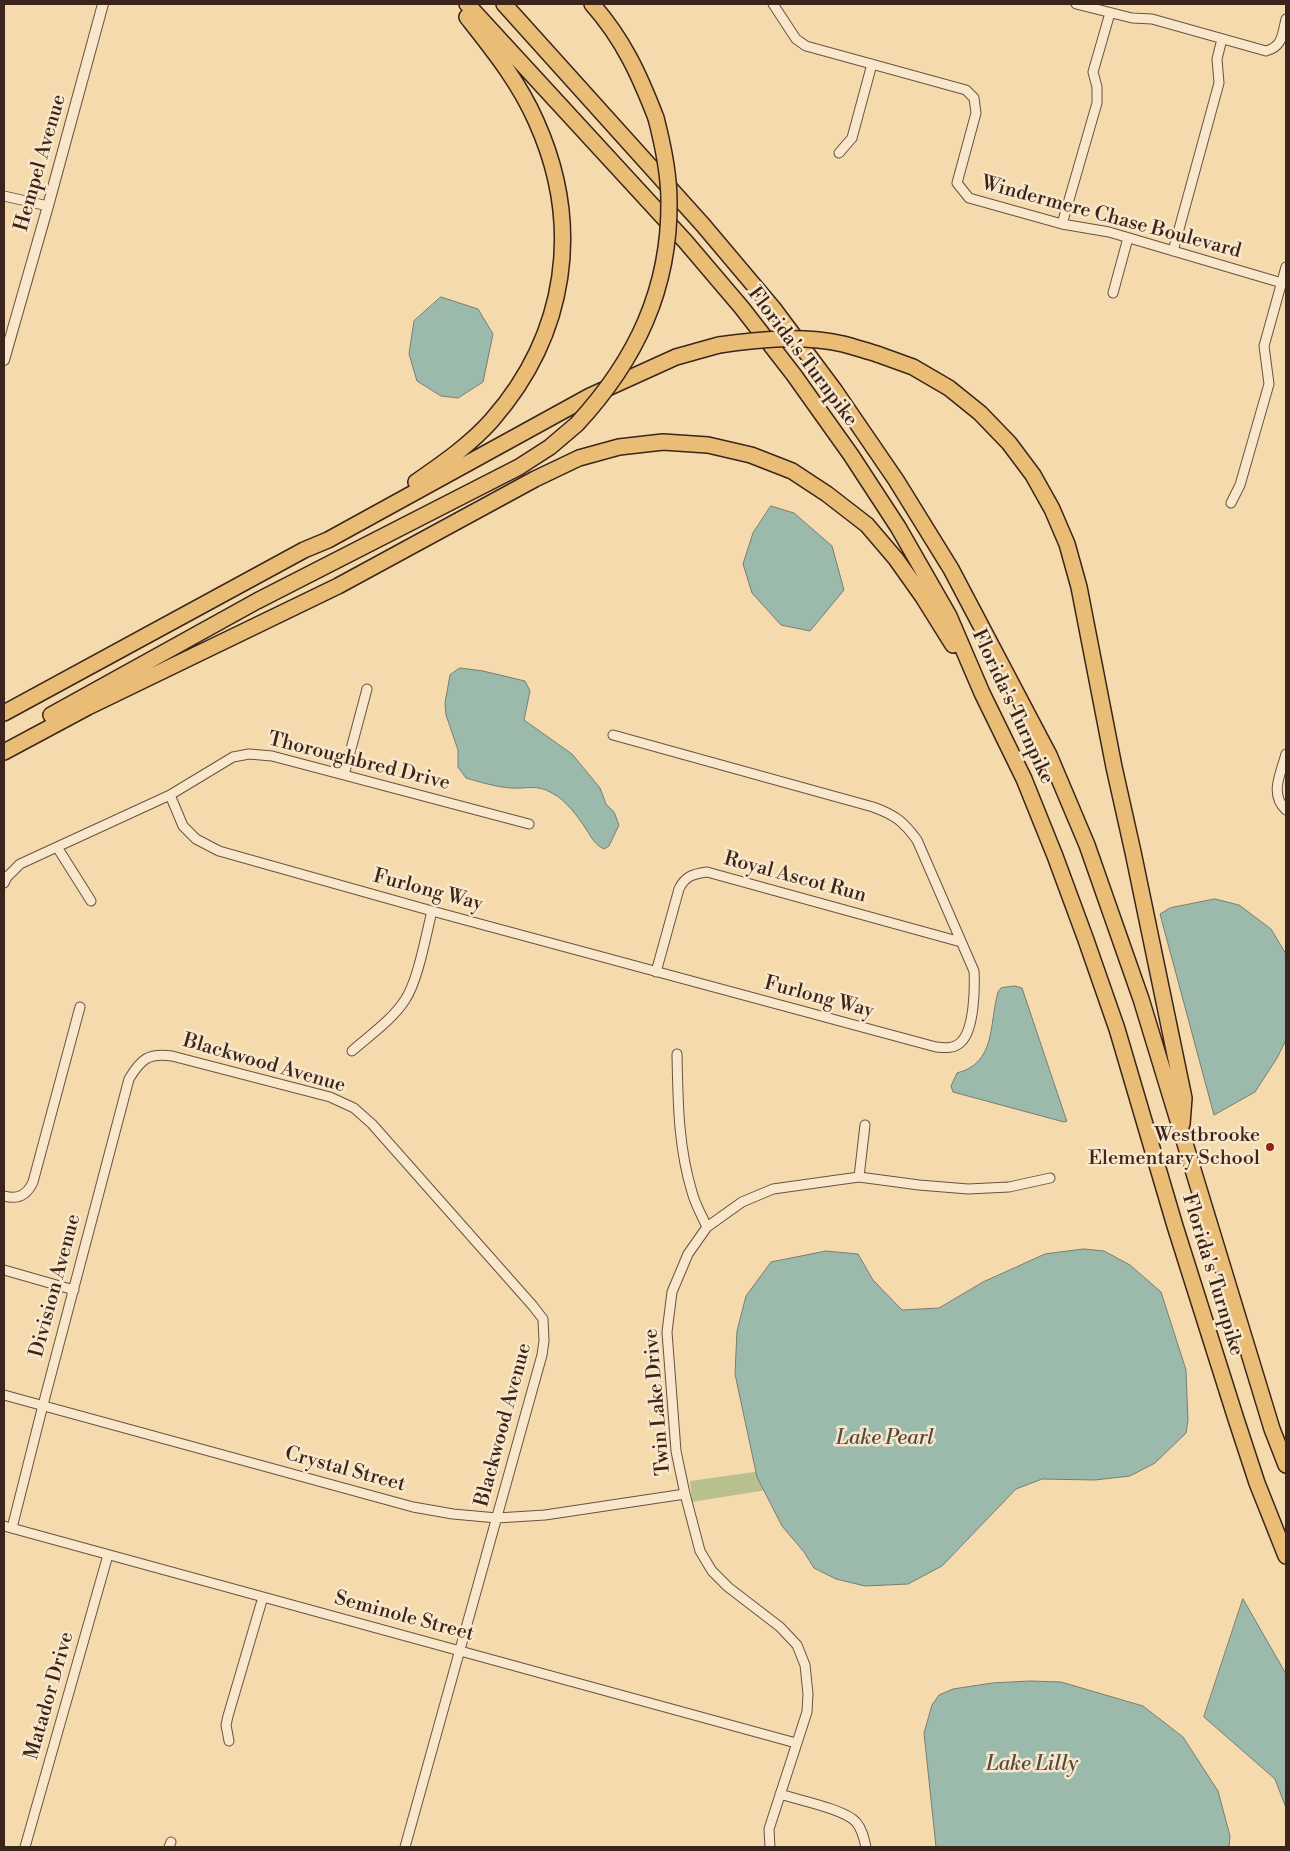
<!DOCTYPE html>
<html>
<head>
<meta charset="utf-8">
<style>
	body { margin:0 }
	#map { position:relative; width:1290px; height:1851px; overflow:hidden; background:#f5daae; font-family:"Libre Bodoni",serif }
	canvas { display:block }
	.frame { position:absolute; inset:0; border:5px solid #3b241b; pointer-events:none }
</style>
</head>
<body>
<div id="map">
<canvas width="1290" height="1851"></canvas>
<div class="frame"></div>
</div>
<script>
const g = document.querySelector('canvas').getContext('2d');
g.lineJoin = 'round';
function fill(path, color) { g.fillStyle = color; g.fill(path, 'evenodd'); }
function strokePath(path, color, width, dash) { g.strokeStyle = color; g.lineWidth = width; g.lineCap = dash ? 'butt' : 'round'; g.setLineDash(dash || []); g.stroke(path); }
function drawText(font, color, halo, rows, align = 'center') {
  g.font = font + ' "Libre Bodoni",serif'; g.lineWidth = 5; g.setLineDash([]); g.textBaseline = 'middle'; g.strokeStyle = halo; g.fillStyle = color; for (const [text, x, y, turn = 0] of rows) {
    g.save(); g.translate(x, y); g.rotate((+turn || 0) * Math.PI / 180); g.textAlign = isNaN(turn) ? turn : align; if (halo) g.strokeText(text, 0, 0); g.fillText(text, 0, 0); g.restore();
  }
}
fill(new Path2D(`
	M783 1468 785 1487 692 1502 690 1481Z`), '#b8c08d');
const water = new Path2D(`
	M441 297 478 309 493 334 483 382 458 398 441 396 417 381 409 354 414 321Z
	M771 506 794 513 832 546 844 590 810 631 781 625 752 593 743 564 753 533Z
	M460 668 483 671 525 681 530 691 524 720 572 754 600 788 606 804 614 812 619 825 609 846 604 849C594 844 592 838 586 829 578 817 566 800 552 793 537 784 527 789 511 788 496 787 480 782 466 778L458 767V750L446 715 445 703 450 675Z
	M1215 899 1239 905 1271 929 1286 954V1040L1277 1058 1255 1092 1214 1115 1160 914 1170 908Z
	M1015 986 1022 988 1066 1119 1067 1121 1064 1122 953 1092 951 1086 957 1073C996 1063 989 1025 998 992L1001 988Z
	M1084 1249 1104 1251 1130 1265 1161 1292 1186 1370 1188 1420 1186 1433 1155 1463 1130 1476 1095 1480 1042 1479 1016 1489 942 1566 908 1584 865 1586 836 1579 814 1568 804 1552 782 1526 757 1477 735 1374 737 1331 746 1296 771 1262 826 1251 858 1254 873 1280 902 1310 939 1308 983 1282 1045 1254Z
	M1243 1599 1286 1674V1808L1275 1779 1204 1717Z
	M1030 1681 1061 1682 1143 1706 1183 1737 1218 1791 1230 1836 1229 1847H936L924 1733 932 1705 939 1695 953 1689 992 1683Z`);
fill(water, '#9cbaac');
strokePath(water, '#757e72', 1);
const minor = new Path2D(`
	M773 4 796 39 806 46 966 90 974 98 976 113 957 183 969 198 1062 224 1109 232 1282 283
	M1076 4 1132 18 1152 19 1266 51C1283 46 1282 35 1286 19
	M839 153 852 138 872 64
	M4 196 48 206
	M1062 224 1097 103V87L1093 72 1110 13
	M1173 251 1219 83 1217 59 1222 39
	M1113 293 1128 238
	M1231 503 1240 485 1269 384 1264 346 1286 267
	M1286 754C1281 773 1269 794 1286 810
	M344 775 367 689
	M170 795 183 826 196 839 219 851 432 911 936 1047C945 1048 955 1049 962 1041 974 1028 975 989 974 971L917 840C903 821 895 815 873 807L613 735
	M57 847 91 901
	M4 883 7 877 20 864 170 795 233 757 249 754 272 756 529 824
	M656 972 679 889C685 876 693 874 707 872L961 942
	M352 1051C370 1035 392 1020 405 1000 418 981 426 935 432 911
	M677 1054C678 1101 678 1146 692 1192 695 1204 702 1216 707 1227
	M859 1177 865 1125
	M4 1196C18 1200 27 1195 33 1182L80 1007
	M4 1270 74 1290
	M4 1395 413 1507 453 1514 497 1518 545 1515 685 1494
	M4 1526 796 1743
	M12 1528 43 1405 129 1079C141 1059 148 1053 172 1056L330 1097 354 1108 372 1124 533 1306 543 1319 544 1341 542 1355 405 1847
	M229 1741 226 1725 228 1716 263 1597
	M780 1794C798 1800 844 1809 856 1822 862 1829 864 1838 866 1847
	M25 1847 108 1555
	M169 1847 171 1842
	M770 1847 769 1829 807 1712 808 1694 805 1665 797 1645 780 1627 728 1587 712 1571 700 1551 685 1494 676 1451 667 1332 672 1292 688 1254 707 1227 742 1202 773 1189 859 1177 919 1185 968 1189 1009 1187 1050 1178`);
const tertiary = new Path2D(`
	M4 360 48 206 103 4`);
const motorway = new Path2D(`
	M467 4 685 241 742 308 794 375 851 455 898 527 949 616 982 693 1024 779 1055 856 1086 940 1117 1029 1175 1226 1236 1419 1257 1483 1286 1556
	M504 4 703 225 773 308 835 391 896 480 951 569 1049 755 1087 845 1141 999 1272 1429 1286 1465
	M592 4C623 39 639 74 656 118
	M877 354 913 367 949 388 980 413 1009 443 1033 475 1052 509 1067 544 1079 587 1114 767 1133 852 1184 1098 1182 1124
	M416 482C442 464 471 444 492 420 567 334 583 225 536 121 519 82 493 50 467 17
	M4 713 304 550 328 540 590 396 676 357 719 345
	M51 715 257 601 519 467 550 447 577 424
	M4 752 88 707 338 586 535 479 579 458 619 447 663 442 708 445 751 455 792 471 827 494 867 525 896 559 923 597 953 645`);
strokePath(minor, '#6a5240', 11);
strokePath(tertiary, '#6a5240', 12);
strokePath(motorway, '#3b241b', 18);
strokePath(minor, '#f8e7ca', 9);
strokePath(tertiary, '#f8e7ca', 10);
strokePath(motorway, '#eabd77', 15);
const motorwayBridge = new Path2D(`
	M719 345C760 339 803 335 843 344 855 347 866 351 877 354
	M577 424C636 360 670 289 669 201 669 172 663 145 656 118`);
strokePath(motorwayBridge, '#3b241b', 18, []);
strokePath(motorwayBridge, '#eabd77', 15);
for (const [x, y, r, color] of [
	[1270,1147,5,"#8f2418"]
]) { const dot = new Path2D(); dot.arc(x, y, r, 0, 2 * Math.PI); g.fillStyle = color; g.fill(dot); strokePath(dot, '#f8e7ca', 2); }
drawText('20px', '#3b241b', '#f8e7ca', [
	["Hempel Avenue",41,163,-74],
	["Windermere Chase Boulevard",1111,218,15],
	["Florida's Turnpike",802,357,53],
	["Florida's Turnpike",1012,707,65],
	["Thoroughbred Drive",359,762,14],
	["Royal Ascot Run",795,878,15],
	["Furlong Way",428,891,15],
	["Furlong Way",819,998,15],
	["Blackwood Avenue",264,1064,16],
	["Florida's Turnpike",1212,1275,73],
	["Division Avenue",56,1286,-75],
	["Twin Lake Drive",658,1402,-95],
	["Blackwood Avenue",504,1425,-75],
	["Crystal Street",345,1470,15],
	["Seminole Street",404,1617,15],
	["Matador Drive",50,1696,-74]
]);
drawText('20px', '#3b241b', '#f8e7ca', [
	["Westbrooke",1260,1136],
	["Elementary School",1260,1159]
], 'right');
drawText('italic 21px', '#534a3f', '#f8e7ca', [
	["Lake Pearl",885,1439],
	["Lake Lilly",1032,1765]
]);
</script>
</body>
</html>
